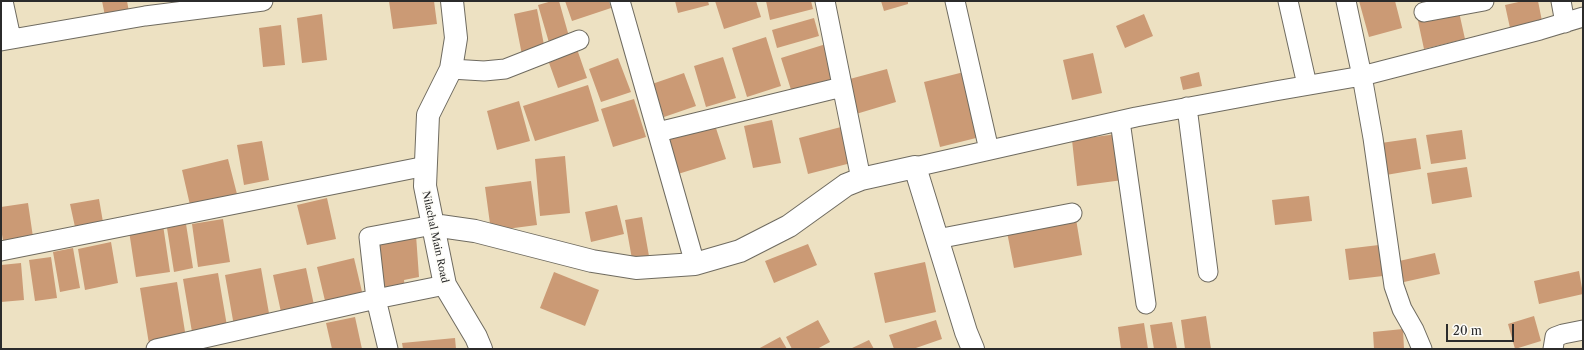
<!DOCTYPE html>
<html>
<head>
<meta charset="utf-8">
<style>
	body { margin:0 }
	#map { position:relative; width:1584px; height:350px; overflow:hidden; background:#ede1c2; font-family:"Libre Caslon Text",serif }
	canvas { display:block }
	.frame { position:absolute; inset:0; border:2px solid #2b2b2b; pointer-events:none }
	.scale { position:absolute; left:1446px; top:324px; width:68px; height:18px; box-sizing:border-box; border:2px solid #2b2b2b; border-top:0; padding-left:5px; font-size:12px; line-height:14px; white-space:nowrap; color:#2b2b2b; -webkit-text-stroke:3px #fdfcf7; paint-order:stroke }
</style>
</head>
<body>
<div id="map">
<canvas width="1584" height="350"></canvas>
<div class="frame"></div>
<div class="scale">20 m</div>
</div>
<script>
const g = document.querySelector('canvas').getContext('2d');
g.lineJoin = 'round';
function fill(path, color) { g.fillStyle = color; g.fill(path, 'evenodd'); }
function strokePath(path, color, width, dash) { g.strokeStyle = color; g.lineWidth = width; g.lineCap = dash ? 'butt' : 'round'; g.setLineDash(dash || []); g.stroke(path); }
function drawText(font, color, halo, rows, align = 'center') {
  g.font = font + ' "Libre Caslon Text",serif'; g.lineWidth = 3; g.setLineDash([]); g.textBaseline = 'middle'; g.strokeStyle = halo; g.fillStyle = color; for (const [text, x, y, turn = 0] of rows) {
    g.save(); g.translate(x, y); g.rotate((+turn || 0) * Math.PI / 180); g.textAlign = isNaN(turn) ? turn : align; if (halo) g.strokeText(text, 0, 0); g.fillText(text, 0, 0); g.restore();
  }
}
fill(new Path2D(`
	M102 1H127L129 12 105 16Z
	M389 1H434L437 24 393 29Z
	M552 1H559L570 40 550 46 538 5Z
	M565 1H609L611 8 572 21Z
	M675 1H708L709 5 678 13Z
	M715 1H756L761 17 724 29Z
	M766 1H811L813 9 770 20Z
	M881 1H908V4L884 11Z
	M1359 1H1395L1402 28 1369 37Z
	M1523 1H1538L1542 21 1510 28 1505 5Z
	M537 9 545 50 522 55 514 14Z
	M1459 12 1465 39 1424 49 1418 21Z
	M322 14 327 60 302 63 297 18Z
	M1144 14 1153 36 1125 48 1116 26Z
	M814 18 819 36 777 48 772 30Z
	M281 25 285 65 263 67 259 28Z
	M766 37 781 86 747 97 732 48Z
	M826 44 837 79 792 93 781 58Z
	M577 49 587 78 558 88 548 60Z
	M1093 53 1102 93 1072 100 1063 60Z
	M723 57 736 98 706 107 694 66Z
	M618 58 631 92 601 102 589 69Z
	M887 69 896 102 856 114 846 80Z
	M964 72 980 137 940 147 924 82Z
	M1199 72 1202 86 1183 90 1180 77Z
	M684 73 696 106 664 117 652 84Z
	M588 85 599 121 535 141 523 106Z
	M634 99 646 137 613 147 601 109Z
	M519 101 530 141 497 150 487 111Z
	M772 120 781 163 753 168 744 126Z
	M715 125 726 159 678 174 667 140Z
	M841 127 851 163 808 174 799 138Z
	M1462 130 1466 159 1431 164 1426 135Z
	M1117 134 1123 180 1077 186 1072 140Z
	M1416 138 1421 169 1386 175 1381 143Z
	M262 141 269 180 244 185 237 145Z
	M565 156 570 213 540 216 535 159Z
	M228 159 237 194 190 205 182 170Z
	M1467 167 1472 197 1432 204 1427 173Z
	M531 181 537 225 491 231 485 187Z
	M1309 196 1312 221 1275 225 1272 200Z
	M327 198 336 239 307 245 297 205Z
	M99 199 103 222 75 227 70 204Z
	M28 203 33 237 3 241 1 228V207Z
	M617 205 624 234 591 242 585 212Z
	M642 217 649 256 632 259 625 220Z
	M223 219 230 262 198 267 192 224Z
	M1076 219 1082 255 1014 268 1007 232Z
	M186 224 193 268 174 272 167 228Z
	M163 225 170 272 136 277 129 231Z
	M416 235 419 277 404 280 405 290 384 294 377 242Z
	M111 242 118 283 85 290 78 249Z
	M808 244 817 265 774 283 765 261Z
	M1379 245 1383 276 1349 280 1345 249Z
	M73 248 80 288 60 292 53 252Z
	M1435 253 1440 274 1404 282 1399 261Z
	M51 257 57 298 35 301 29 260Z
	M354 258 363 296 326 305 317 267Z
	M925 262 936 312 885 323 874 273Z
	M21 263 24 300 1 302V265Z
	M261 268 270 319 234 326 225 275Z
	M306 268 314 305 281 312 273 275Z
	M1579 271 1583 294 1539 304 1534 281Z
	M554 272 599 290 585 326 540 308Z
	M218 273 227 326 192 332 183 279Z
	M177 282 186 338 149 344 140 288Z
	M1206 316 1211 349H1185L1181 320Z
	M1534 316 1541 341 1515 349 1508 324Z
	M355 317 362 349H332L326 323Z
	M818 320 830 342 817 349H792L786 337Z
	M936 320 942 339 913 349H894L889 335Z
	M1172 322 1177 349H1154L1150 325Z
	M1144 323 1148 349H1121L1118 327Z
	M1403 329 1404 349H1374L1373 332Z
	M780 337 787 349H758Z
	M455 338 456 349H403L402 343Z
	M869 340 874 349H850Z`), '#cb9a75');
const minor = new Path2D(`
	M3 1 11 38
	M620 1 695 264
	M825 1 861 179
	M955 1 989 150
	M1288 1 1307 85
	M1561 1 1565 23
	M1424 12 1484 1
	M1 41 145 16 263 1
	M451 69 484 71 505 69 579 40
	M1187 107 1208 272
	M1120 121 1146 304
	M658 132 842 87
	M915 167 1136 117 1275 91 1362 76 1346 1
	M937 239 1072 213
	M1 251 426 166
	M156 349 376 299 445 285
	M388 349 376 299 369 237 433 225
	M1422 349 1414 330 1402 309 1394 286 1373 138 1362 76 1540 30 1583 17
	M1553 349 1555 337 1563 334 1583 330`);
const tertiary = new Path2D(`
	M452 1 456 38 451 69 428 115 425 186 445 285 476 337 481 349
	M433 225 475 231 592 261 636 268 695 264 740 251 789 226 846 185 861 179 915 167 966 332 973 349`);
strokePath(minor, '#6f6b60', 21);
strokePath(tertiary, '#6f6b60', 24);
strokePath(minor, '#fff', 19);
strokePath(tertiary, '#fff', 22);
drawText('10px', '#2b2b2b', '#fdfcf7', [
	["Nilachal Main Road",435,237,78]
]);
</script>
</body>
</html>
